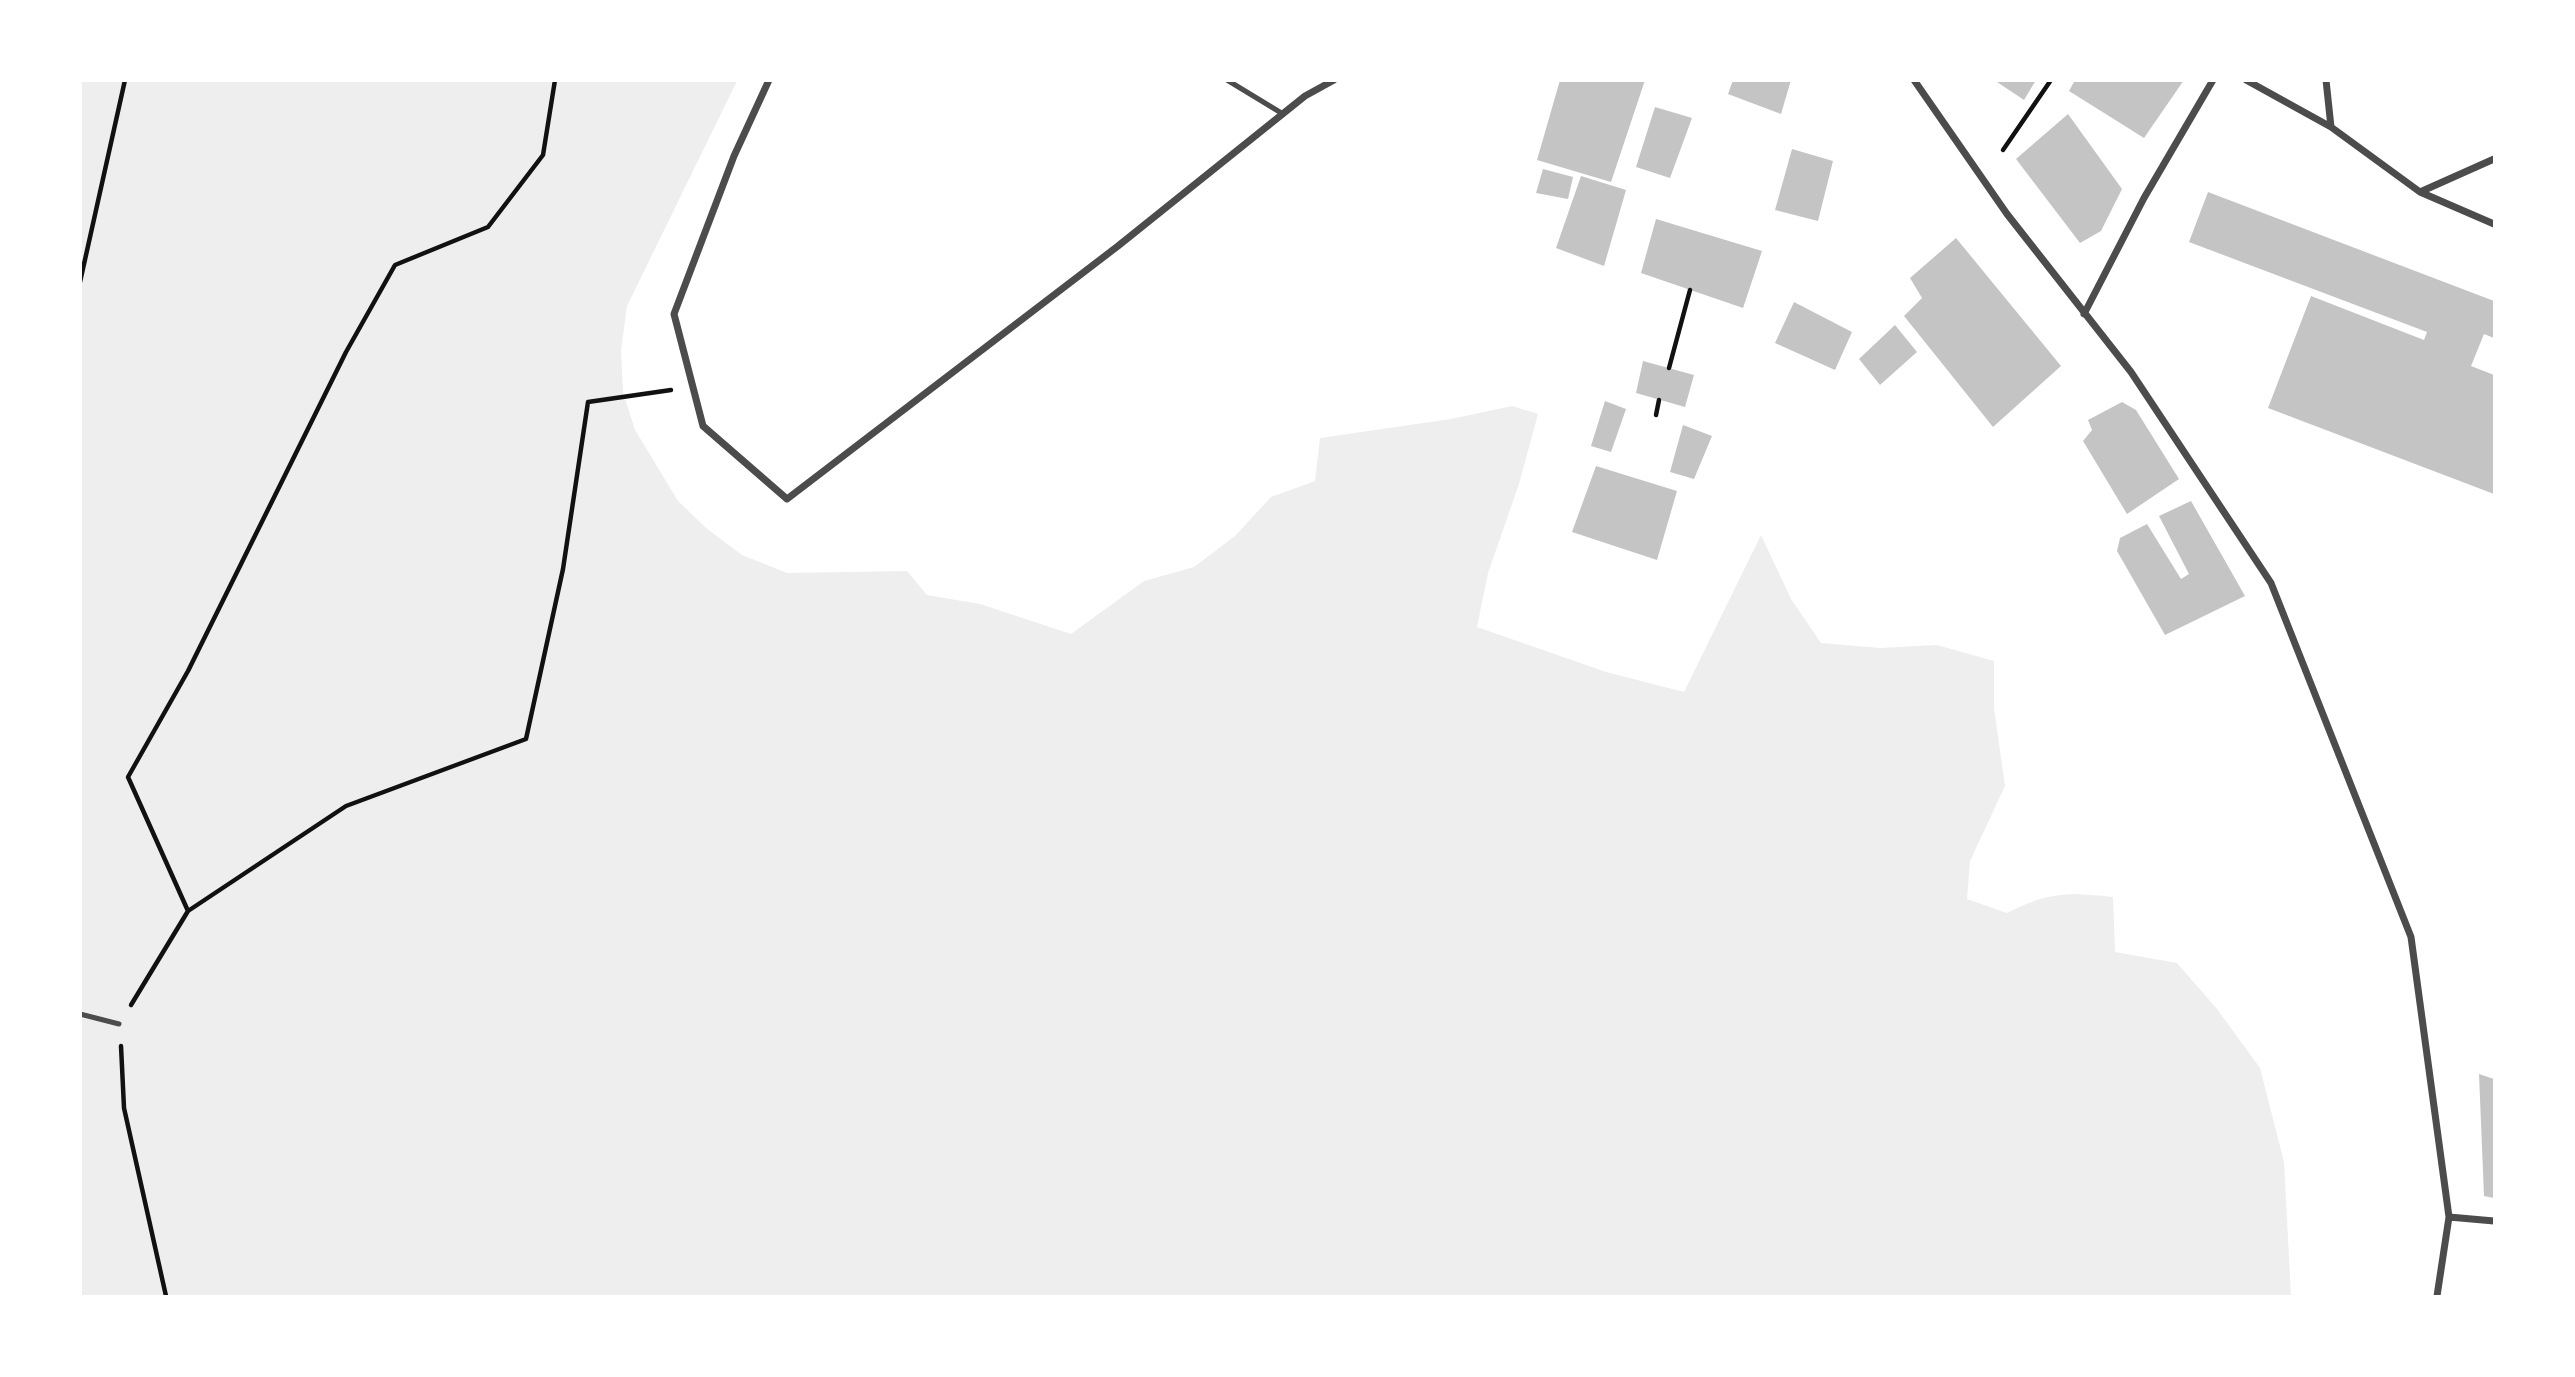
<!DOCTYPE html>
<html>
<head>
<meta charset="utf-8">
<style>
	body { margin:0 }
	#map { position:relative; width:2575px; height:1377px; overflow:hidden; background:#fff; font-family:"Zilla Slab",serif }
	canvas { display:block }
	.frame { position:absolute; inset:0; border:82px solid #fff; pointer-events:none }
</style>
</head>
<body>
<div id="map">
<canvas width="2575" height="1377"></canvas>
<div class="frame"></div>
</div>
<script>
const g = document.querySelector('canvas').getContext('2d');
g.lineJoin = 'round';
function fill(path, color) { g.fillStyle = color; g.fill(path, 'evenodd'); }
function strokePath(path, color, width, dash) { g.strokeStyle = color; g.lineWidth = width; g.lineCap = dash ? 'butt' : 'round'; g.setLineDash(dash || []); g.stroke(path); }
fill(new Path2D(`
	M80 81H737L627 306 621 350 623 392 635 430 678 501 706 528 742 555 787 573 907 571 927 595 980 604 1071 634 1144 581 1194 567 1235 536 1271 497 1315 481 1320 438 1451 419 1512 406 1538 414 1519 484 1488 573 1477 627 1606 672 1684 692 1761 535 1791 599 1821 643 1880 648 1937 645 1994 661V708L2005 786 1970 861 1967 899 2007 913C2049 892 2067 892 2113 897L2115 952 2177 963 2217 1009 2260 1068 2284 1162 2291 1296H81Z`), '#eee');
fill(new Path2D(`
	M1560 80H1645L1611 182 1537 160Z
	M1733 80H1791L1781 114 1728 94Z
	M1994 80H2036L2024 100Z
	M2075 80H2184L2144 138 2069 91Z
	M1655 107 1692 118 1670 178 1636 167Z
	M2068 114 2122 189 2101 231 2080 243 2016 159Z
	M1792 149 1833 161 1818 221 1775 210Z
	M1543 169 1573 177 1568 199 1536 193Z
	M1581 176 1626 190 1604 266 1556 248Z
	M2208 192 2494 301V338L2484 334 2471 366 2494 375V494L2268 408 2311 296 2424 340 2427 332 2189 242Z
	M1656 219 1762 251 1743 308 1641 273Z
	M1956 238 2061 366 1993 427 1904 316 1922 298 1910 278Z
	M1794 302 1852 332 1835 370 1775 343Z
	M1895 325 1917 352 1880 385 1859 359Z
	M1643 361 1694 375 1685 407 1636 393Z
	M1605 401 1626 409 1611 452 1591 446Z
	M2122 402 2136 410 2179 479 2127 514 2083 441 2092 430 2088 420Z
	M1683 425 1712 436 1694 479 1670 472Z
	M1596 466 1677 491 1657 560 1572 532Z
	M2191 501 2245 596 2165 635 2117 551 2120 538 2147 524 2181 579 2189 574 2159 516Z
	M2479 1074 2494 1079V1198L2484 1196Z`), '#c4c4c4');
strokePath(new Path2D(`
	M2003 150 2051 80
	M80 282 125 80
	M1669 368 1690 290
	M1656 415 1659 400
	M188 911 128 777 188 671 346 352 395 265 488 227 543 155 555 80
	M131 1005 188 911 346 806 526 739 563 569 588 402 671 390
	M121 1046 124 1108 166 1296`), '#111', 4.5);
strokePath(new Path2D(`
	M1227 80 1283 114
	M80 1014 119 1024`), '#4c4c4c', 5);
strokePath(new Path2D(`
	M769 80 734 156 674 314 703 426 787 499 1118 246 1305 96 1334 80
	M1914 80 2007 214 2131 372 2271 583 2411 937 2449 1217 2494 1221
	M2246 80 2331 127 2420 192 2494 159
	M2326 80 2331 127
	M2420 192 2494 224
	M2084 314 2144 198 2213 80
	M2437 1296 2449 1217`), '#4c4c4c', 7);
</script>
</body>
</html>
